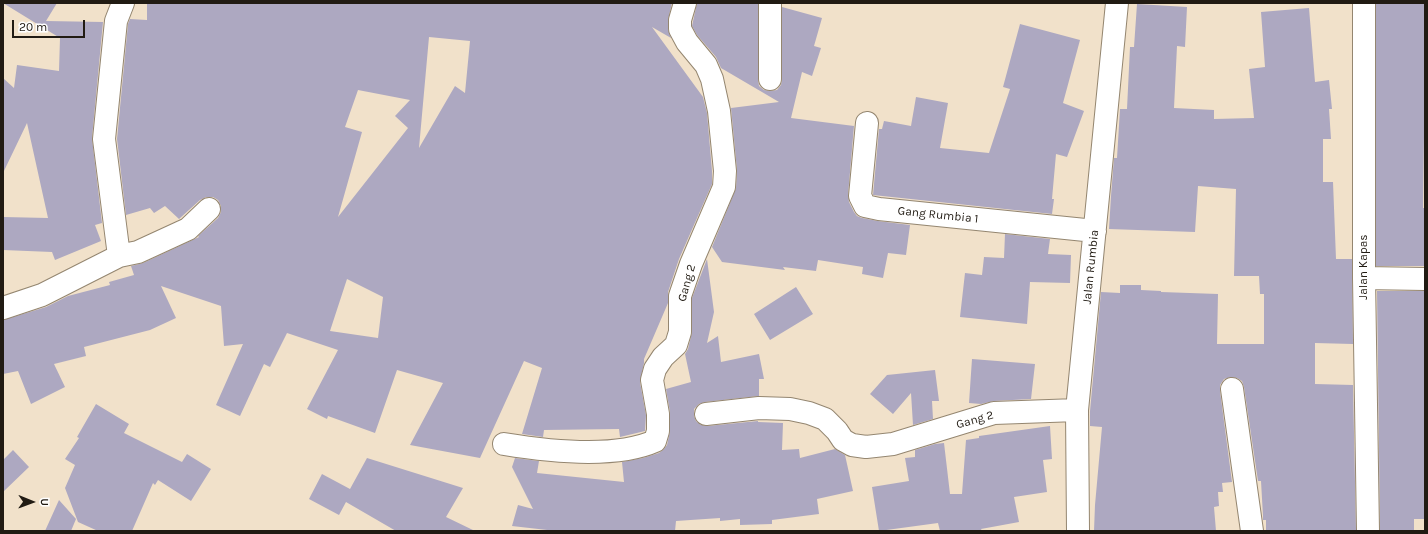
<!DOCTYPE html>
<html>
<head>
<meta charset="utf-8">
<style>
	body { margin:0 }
	#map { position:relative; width:1428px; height:534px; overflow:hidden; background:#f1e1ca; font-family:Karla,sans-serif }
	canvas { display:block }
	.frame { position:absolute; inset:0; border:4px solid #211b13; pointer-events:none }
	.north { position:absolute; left:12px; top:482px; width:40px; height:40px; -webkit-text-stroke:3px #fff; paint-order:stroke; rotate:91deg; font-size:11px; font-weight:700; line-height:16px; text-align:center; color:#211b13 }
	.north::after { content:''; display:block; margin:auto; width:14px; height:18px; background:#211b13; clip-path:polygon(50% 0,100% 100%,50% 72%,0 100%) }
	.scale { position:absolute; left:12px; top:20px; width:73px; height:18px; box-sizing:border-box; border:2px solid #211b13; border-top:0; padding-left:5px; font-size:12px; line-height:14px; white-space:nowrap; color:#211b13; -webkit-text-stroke:3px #fff; paint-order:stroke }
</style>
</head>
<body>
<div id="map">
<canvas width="1428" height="534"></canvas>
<div class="frame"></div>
<div class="north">U</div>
<div class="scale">20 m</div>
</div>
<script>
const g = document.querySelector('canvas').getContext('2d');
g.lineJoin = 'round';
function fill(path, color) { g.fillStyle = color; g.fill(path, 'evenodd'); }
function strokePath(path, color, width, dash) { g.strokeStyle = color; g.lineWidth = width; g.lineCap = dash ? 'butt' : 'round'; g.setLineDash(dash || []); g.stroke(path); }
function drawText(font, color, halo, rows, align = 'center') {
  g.font = font + ' Karla,sans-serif'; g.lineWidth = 3.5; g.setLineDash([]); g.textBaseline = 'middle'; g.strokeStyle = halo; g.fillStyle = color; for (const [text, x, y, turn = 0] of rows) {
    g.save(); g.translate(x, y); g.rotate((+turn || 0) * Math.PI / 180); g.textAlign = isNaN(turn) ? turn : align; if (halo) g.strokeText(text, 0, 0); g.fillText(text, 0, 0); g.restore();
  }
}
fill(new Path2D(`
	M3 3H57L46 21 103 22 92 138 102 223 95 225 101 241 55 260 52 252 3 250V217L48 218 27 123 3 173V78L14 88 17 65 59 71 60 38Z
	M147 3H672L668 20V29L671 38 652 27 703 97 707 113 712 171V184L679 259 668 292V303L644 359V363L640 382 646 415 645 431 620 437 619 429 544 430 543 437 522 434 542 368 524 361 480 458 410 445 443 383 397 370 375 433 328 416 327 419 307 409 338 350 287 333 270 367 264 364 240 416 216 405 243 344 224 346 221 306 161 286 176 318 150 330 84 347 86 356 54 364 65 387 31 404 18 371 3 374V320L46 307 68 296 110 285 109 282 134 275 131 266 143 263 199 237 198 236 218 218 221 212V206L218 200 213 197H206L200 200 179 219 165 206 154 213 150 208 126 215 117 139 128 24 130 19 147 20ZM429 37 470 41 465 93 455 86 419 148ZM358 90 410 100 395 116 408 128 338 217 362 132 345 127ZM347 279 383 297 378 338 330 331Z
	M697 3H758V79L759 86 764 90 770 91 777 90 781 85 782 79V7L822 18 814 46 821 48 812 76 802 72 791 118 854 126 848 195 849 202 854 212 857 216 862 218 878 221 910 225 906 255 888 253 883 278 862 274 863 267 818 260 816 271 783 267 785 270 722 262 712 247 736 188 737 170 731 108 779 102 721 68 716 57 697 35 692 26Z
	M1376 3H1425V137H1424L1423 208H1425L1424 239H1425V266H1376Z
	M1137 4 1187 7 1185 47 1177 46 1174 108 1214 110V119L1254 118 1249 69 1265 67 1261 12 1309 8 1315 82 1329 80 1332 109H1329L1331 139H1323V182H1333L1336 259H1352L1353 344 1315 343V384L1353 385 1356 531H1266V520H1263V516L1261 481H1258L1244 387 1242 381 1237 378 1231 377 1224 379 1220 385V391L1232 482 1222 483 1223 492H1218L1219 506 1214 507 1216 531H1094L1095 505 1102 427 1090 426V411L1101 292 1120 293V285H1141V290L1161 291V292L1218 294 1217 344H1264V294H1260L1259 276H1234L1236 189 1198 186 1195 232 1109 229 1111 196 1114 158H1117L1120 109H1127L1130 47H1134Z
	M1020 24 1080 40 1063 103 1084 111 1067 157 1056 154 1052 199H1054L1052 214 873 195 879 129H882L884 121 911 126 916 97 948 103 940 148 989 153 1010 89 1003 87Z
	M1005 234 1050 239 1048 254 1071 255 1070 283 1030 282 1027 324 960 317 965 273 982 275 984 257 1004 258Z
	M707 259 714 312 707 343 718 336 721 362 759 354 764 379H759V396L705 402 699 404 694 409V416L696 421 701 425 707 426 758 421V422L783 423 782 450 799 449 800 458 835 449 845 455 853 491 817 499 819 514 772 520V524L740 525V519L720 521V518L676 521 675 531H556L512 526 518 505 533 509 512 467 515 458 539 461 537 473 624 482 622 462 643 458 659 453 664 449 667 445 670 431V412L666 389 691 382 685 354 688 349 692 332V298Z
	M796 287 813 314 770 340 754 314Z
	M1377 291H1425V519H1414V531H1380Z
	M972 359 1035 364 1031 399 994 401 981 404 969 403Z
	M935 370 939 401H932L933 419 913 425 911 393 893 414 870 394 887 375Z
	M96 404 129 424 124 433 182 462 187 454 211 469 191 501 158 480 155 485 153 483 132 531H98L78 522 65 488 75 465 65 459 79 438 77 437Z
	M1050 426 1052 459 1043 460 1047 492 1014 497 1019 522 981 529 982 531H940L938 523 879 531 872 487 909 481 905 458 915 457V450L935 444 944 443 950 494H962L966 440 979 438V436Z
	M13 450 29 467 3 492V460Z
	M367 458 463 488 446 517 475 531H396L346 502 339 515 309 499 322 474 350 489Z
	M59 500 76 519 71 531H45Z`), '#ada8c1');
const minor = new Path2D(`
	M123 3 116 21 104 139 119 256 138 252 188 229 209 209
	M1364 3V278L1368 531
	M770 79V3
	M867 123 860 196 865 206 879 209 1095 231
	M1364 278 1425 279
	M3 308 42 295 119 256
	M1232 389 1252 531
	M706 414 759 408 790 409 809 413 825 419 837 431 843 440 852 445 866 447 893 444 994 413 1077 410
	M504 444C547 451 615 459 655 441L658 431V414L652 380 655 369 663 357 676 345 680 332V296L691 264 724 187 725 171 719 111 712 79 706 65 687 42 680 29V20L685 3
	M1078 531 1077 410 1117 3`);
strokePath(minor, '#948670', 24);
strokePath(minor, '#fff', 22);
drawText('12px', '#211b13', '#fff', [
	["Gang Rumbia 1",938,215,6],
	["Jalan Rumbia",1091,267,-84],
	["Jalan Kapas",1364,267,-90],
	["Gang 2",687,283,-75],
	["Gang 2",975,420,-16]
]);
</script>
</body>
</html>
